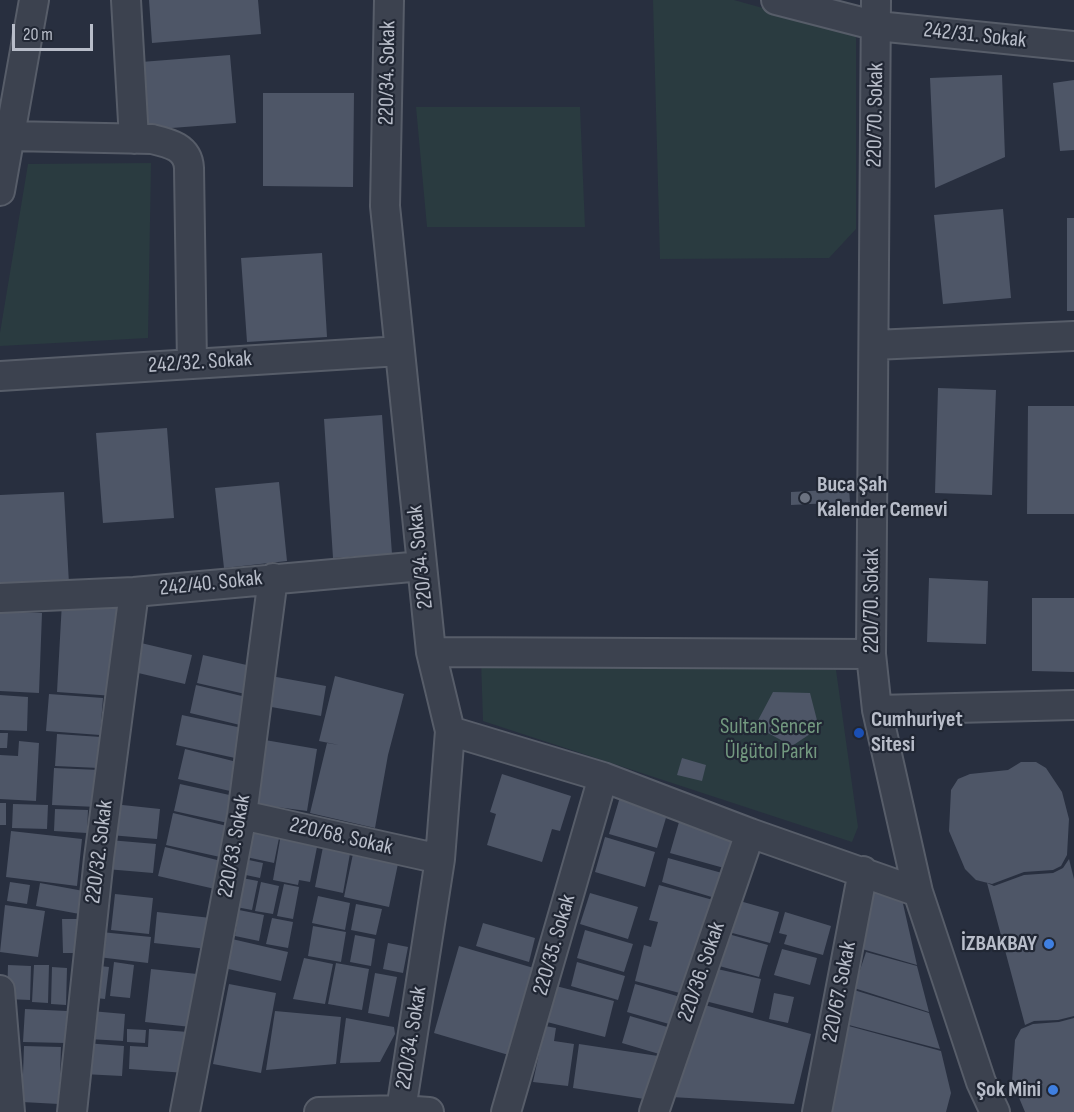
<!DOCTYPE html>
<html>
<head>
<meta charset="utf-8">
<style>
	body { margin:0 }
	#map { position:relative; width:1074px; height:1112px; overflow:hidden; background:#282f3f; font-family:"Sofia Sans Condensed",sans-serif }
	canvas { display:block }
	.scale { position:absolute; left:12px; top:24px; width:81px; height:27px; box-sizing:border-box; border:3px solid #b8bdc9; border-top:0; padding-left:8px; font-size:18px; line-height:21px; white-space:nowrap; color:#b8bdc9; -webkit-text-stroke:4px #212734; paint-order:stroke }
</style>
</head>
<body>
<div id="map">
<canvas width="1074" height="1112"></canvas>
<div class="scale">20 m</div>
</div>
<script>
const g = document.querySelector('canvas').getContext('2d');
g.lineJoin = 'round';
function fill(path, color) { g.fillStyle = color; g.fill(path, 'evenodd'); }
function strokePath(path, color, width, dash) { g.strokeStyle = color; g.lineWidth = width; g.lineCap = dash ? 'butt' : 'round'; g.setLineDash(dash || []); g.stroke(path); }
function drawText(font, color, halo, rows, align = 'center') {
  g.font = font + ' "Sofia Sans Condensed",sans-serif'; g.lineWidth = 4.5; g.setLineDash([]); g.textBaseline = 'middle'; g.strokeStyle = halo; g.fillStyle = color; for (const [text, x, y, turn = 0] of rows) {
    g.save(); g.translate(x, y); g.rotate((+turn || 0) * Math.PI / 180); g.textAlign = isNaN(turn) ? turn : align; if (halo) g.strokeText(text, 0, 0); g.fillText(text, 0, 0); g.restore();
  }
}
fill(new Path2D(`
	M653 0H734L856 34V229L829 258 660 259Z
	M416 107H580L585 227H427Z
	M151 163 148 338 0 346V333L28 164Z
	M481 660 836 670 858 827 852 842 483 721Z`), '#2a3b40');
fill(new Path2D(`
	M149 0H258L261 34 152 43Z
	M230 55 236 123 146 130 141 62Z
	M1002 75 1005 157 935 188 930 78Z
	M1074 80V150L1060 151 1053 83Z
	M263 93H354L353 187 263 186Z
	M1003 209 1011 298 943 304 934 215Z
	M1067 218H1074V311H1067Z
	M322 253 327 337 247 342 241 258Z
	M938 388 996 390 992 495 935 493Z
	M1028 406H1074V514H1027Z
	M382 415 392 554 333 558 324 419Z
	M167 428 174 518 103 523 96 433Z
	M279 482 287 561 224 568 215 488Z
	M849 489 850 502 791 505V492Z
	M64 492 69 584 0 587V495Z
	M929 578 988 581 986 644 927 642Z
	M1032 598H1074V672L1032 671Z
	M62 602 119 605 114 696 57 692Z
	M0 611 42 613 39 693 0 691Z
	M141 643 192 655 185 684 134 672Z
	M203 655 251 666 245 694 197 683Z
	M271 676 326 686 321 716 266 706Z
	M335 676 404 694 388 755 375 828 310 813 327 743 339 745 319 741Z
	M196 685 246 697 240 725 190 713Z
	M773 692 810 693 819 728 792 746 755 726Z
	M49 694 103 698 100 735 46 731Z
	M0 695 28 697 27 731 0 730Z
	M182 715 242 728 235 758 176 745Z
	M0 733H8L7 748H0Z
	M57 734 101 737 99 768 55 766Z
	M265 740 317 749 307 811 254 804Z
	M19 741 39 743 36 801 0 799V755L18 756Z
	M185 749 237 762 230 791 178 779Z
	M682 758 706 765 702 781 677 775Z
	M1021 762H1036L1046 768 1062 792 1069 819 1067 855 1061 866 1053 870 1024 872 992 884 976 880 965 869 949 831 951 790 958 779 970 774 1008 770Z
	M54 768 99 770 97 807 52 805Z
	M502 774 571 796 560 831 552 829 542 862 487 845 496 814 490 812Z
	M180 784 234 796 228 823 174 811Z
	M620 797 668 811 657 848 609 834Z
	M0 803H6V825H0Z
	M13 804 48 805 47 829 12 828Z
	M113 804 160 809 157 839 110 835Z
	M55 809 88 810 87 833 54 831Z
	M173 813 227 826 220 857 166 845Z
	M679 822 732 837 724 868 670 853Z
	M252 827 280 833 274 863 246 857Z
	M11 831 82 839 77 886 6 877Z
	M281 834 318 842 310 882 299 880 298 885 273 880Z
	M605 837 655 852 645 887 595 872Z
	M109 840 156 844 153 873 106 869Z
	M324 842 351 848 343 893 315 887Z
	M165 847 221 861 215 889 158 876Z
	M354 849 399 859 389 907 344 897Z
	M668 858 722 873 715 898 662 882Z
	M244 859 263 863 260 878 241 874Z
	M1069 859 1074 879V1016L1058 1020 1034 1021 1025 1025 987 883 994 886 1024 875 1053 873 1063 868Z
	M242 878 258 881 252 910 236 907Z
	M10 882 30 885 27 904 7 901Z
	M261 882 279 886 273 914 255 911Z
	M40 883 89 892 85 915 36 906Z
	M284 884 299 887 293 919 277 916Z
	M659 885 713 900 687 995 635 981 644 945 651 947 658 922 649 920Z
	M874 888 901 895 917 965 862 949Z
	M590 893 638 907 628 939 580 924Z
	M115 894 153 898 149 934 111 930Z
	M318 896 350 903 345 930 312 923Z
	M729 898 779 912 770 943 721 930Z
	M356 904 382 909 376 935 351 930Z
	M5 905 45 911 38 957 0 952Z
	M239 910 264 915 259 941 235 936Z
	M157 912 211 918 207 949 154 943Z
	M785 912 831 926 823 955 784 944 787 935 779 933Z
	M272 918 293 922 288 948 266 944Z
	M62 919H86V953H63Z
	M483 923 535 938 529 962 476 946Z
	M313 926 346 932 341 962 308 956Z
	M585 930 633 944 624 972 577 958Z
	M101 932 151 937 148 963 98 957Z
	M721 932 768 945 759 977 712 964Z
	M355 935 375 939 371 966 350 962Z
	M232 939 288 952 281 981 224 968Z
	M388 943 408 947 403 973 383 969Z
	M459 946 537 969 512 1056 434 1033Z
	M782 949 817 958 810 985 774 975Z
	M866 952 917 966 929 1012 854 988Z
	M304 958 333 964 325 1004 293 999Z
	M114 962 134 965 130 998 110 996Z
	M577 962 625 976 618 1000 571 986Z
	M336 963 369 969 362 1010 328 1004Z
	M8 965 31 966 30 1000 7 999Z
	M34 965H49L48 1003 32 1002Z
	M91 965 109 967 105 999 87 997Z
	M52 967 67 968 66 1005 51 1004Z
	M713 968 761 979 753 1013 705 1001Z
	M151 969 197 974 191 1027 145 1022Z
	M375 973 397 977 389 1017 368 1013Z
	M229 984 276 993 261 1073 213 1064Z
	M635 984 684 998 676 1026 627 1012Z
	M556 986 614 1001 605 1037 547 1022Z
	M854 990 929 1013 940 1049 845 1024Z
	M774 993 794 997 788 1023 769 1019Z
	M701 1004 811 1034 794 1104 671 1097Z
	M25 1009 67 1011 66 1043 23 1042Z
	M91 1011 125 1014 123 1041 89 1039Z
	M275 1011 341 1017 336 1064 266 1070Z
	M630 1016 674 1029 666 1056 622 1043Z
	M346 1018 394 1027 395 1034 380 1062 340 1063Z
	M1074 1018V1112H1025L1012 1081 1015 1040 1021 1029 1033 1024 1059 1022Z
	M845 1025 941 1051 951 1093 946 1112H830Z
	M545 1026 556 1028 554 1041 574 1044 568 1086 533 1082Z
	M127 1029 146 1030 145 1043 127 1042Z
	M149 1029 188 1032 186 1073 129 1069 130 1046 148 1047Z
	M85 1043 124 1046 122 1076 83 1074Z
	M579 1044 658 1056 651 1100 573 1088Z
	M24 1046 61 1047 59 1104 22 1102Z`), '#4e5667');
const minor = new Path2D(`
	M126 0 134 139
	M389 0 385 206 431 652 450 731 440 859 401 1110
	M776 0 877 26 1074 46
	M876 0 871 654 877 710 918 892 981 1082 995 1112
	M10 136 152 139C169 143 188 147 189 168L192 364
	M0 191 34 0
	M874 345 1074 336
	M0 376 400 351
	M0 598 134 592 422 566
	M431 652 871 654
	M877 710 1074 705
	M450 731 603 777 750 833 918 892
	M242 815 440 859
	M0 990 10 1112
	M72 1112 99 858 134 592
	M185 1112 242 815 273 578
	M319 1112 401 1110 429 1112
	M506 1112 603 777
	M654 1112 750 833
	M817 1112 863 871`);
strokePath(minor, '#575d69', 32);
strokePath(minor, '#3c424f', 28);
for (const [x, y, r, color] of [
	[805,498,6,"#6b7280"],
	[859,733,6,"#1a4fb4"],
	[1049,944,6,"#3f7fe0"],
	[1053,1090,6,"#3f7fe0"]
]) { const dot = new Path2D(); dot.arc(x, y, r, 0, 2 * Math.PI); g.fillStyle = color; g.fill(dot); strokePath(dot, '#212734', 2); }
drawText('22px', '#b8bdc9', '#212734', [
	["242/31. Sokak",975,36,6],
	["220/34. Sokak",388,73,-89],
	["220/70. Sokak",876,115,-89],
	["242/32. Sokak",200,363,-4],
	["220/34. Sokak",421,557,-96],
	["242/40. Sokak",211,584,-6],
	["220/70. Sokak",872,601,-90],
	["220/68. Sokak",341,837,13],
	["220/33. Sokak",235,846,-80],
	["220/32. Sokak",100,852,-83],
	["220/35. Sokak",555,945,-74],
	["220/36. Sokak",702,972,-71],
	["220/67. Sokak",840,992,-79],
	["220/34. Sokak",412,1038,-81]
]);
drawText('bold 22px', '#b8bdc9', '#212734', [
	["Buca Şah",817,485],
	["Kalender Cemevi",817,510],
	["Cumhuriyet",871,720],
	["Sitesi",871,745],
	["İZBAKBAY",1037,944,"right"],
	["Şok Mini",1041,1090,"right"]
], 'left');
drawText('22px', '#72987f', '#212734', [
	["Sultan Sencer",771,727],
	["Ülgütol Parkı",771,752]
]);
</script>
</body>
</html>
